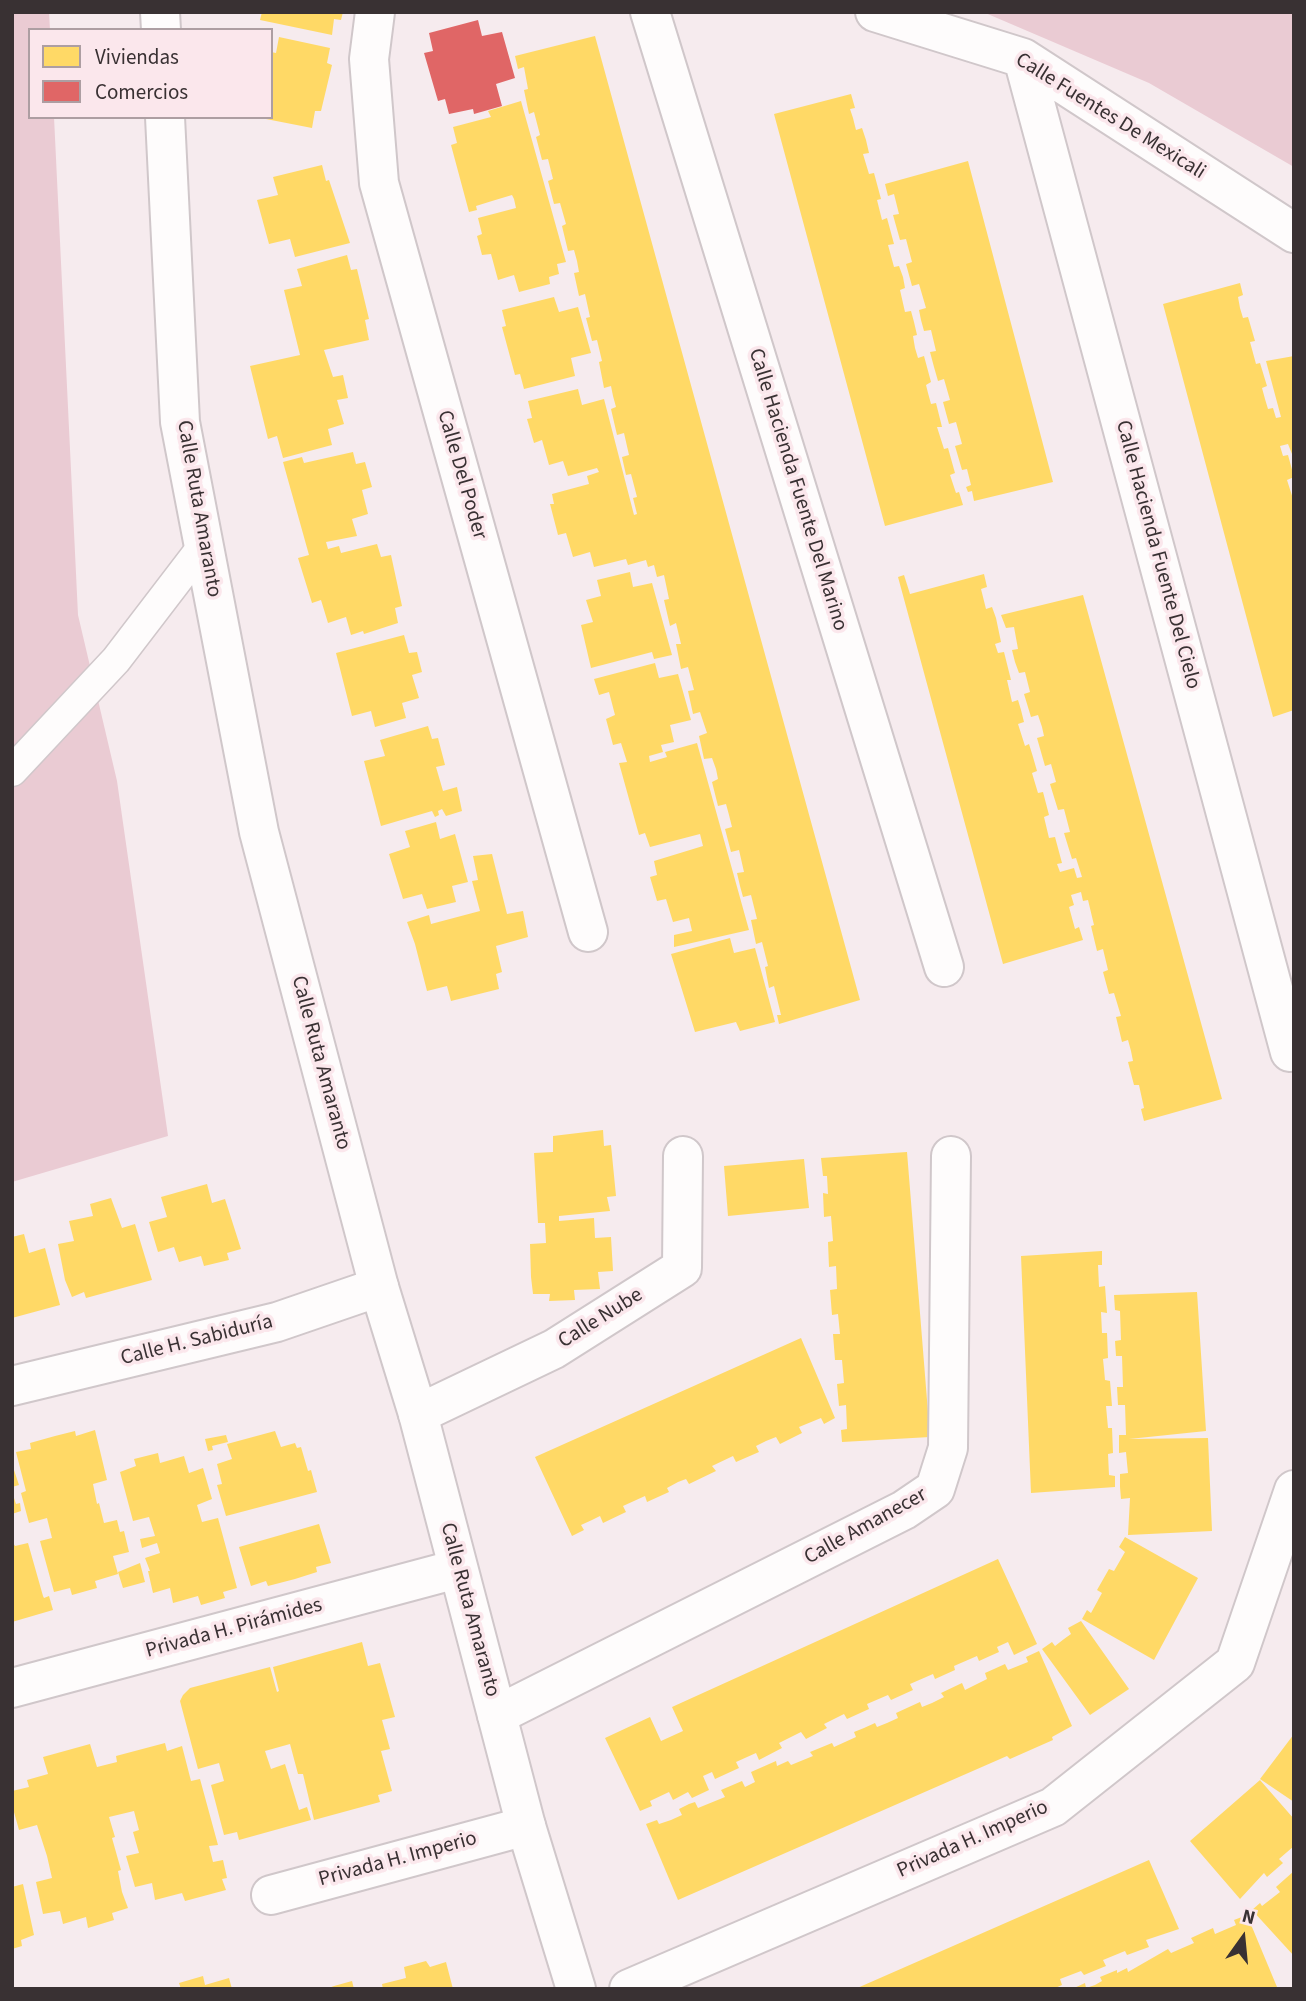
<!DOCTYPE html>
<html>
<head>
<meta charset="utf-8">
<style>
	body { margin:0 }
	#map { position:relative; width:1306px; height:2001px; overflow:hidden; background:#f6ebee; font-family:"Source Sans 3",sans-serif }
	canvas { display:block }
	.frame { position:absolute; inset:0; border:14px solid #393133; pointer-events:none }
	.legend { position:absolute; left:28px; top:28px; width:245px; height:91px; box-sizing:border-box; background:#fbe7ec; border:2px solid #ad9ea2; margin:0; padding:9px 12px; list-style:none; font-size:21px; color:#393133 }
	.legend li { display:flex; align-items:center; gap:14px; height:35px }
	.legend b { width:35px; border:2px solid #ad9ea2 }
	.north { position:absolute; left:1208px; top:1903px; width:70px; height:70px; -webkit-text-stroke:5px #fbe7ec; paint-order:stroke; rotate:15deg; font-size:19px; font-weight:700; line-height:28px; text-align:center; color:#393133 }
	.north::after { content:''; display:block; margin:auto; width:24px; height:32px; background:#393133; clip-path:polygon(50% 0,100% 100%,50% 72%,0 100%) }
</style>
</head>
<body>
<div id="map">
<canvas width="1306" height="2001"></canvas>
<div class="frame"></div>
<ul class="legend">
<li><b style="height:19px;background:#ffd966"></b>Viviendas</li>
<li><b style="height:19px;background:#e06666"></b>Comercios</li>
</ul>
<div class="north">N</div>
</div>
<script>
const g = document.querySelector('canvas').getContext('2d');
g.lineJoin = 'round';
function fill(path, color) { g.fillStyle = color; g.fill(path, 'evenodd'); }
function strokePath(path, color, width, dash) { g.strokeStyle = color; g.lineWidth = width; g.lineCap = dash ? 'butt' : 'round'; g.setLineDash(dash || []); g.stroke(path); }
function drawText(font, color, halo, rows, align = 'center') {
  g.font = font + ' "Source Sans 3",sans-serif'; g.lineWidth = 7; g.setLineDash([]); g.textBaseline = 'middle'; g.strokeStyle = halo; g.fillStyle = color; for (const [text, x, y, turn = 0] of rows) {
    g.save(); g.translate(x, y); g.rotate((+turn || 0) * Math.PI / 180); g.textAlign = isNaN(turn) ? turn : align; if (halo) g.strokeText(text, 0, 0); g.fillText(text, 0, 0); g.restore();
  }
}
fill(new Path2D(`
	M12 12H49L50 30H30V117H54L78 615 117 781 168 1136 12 1182Z
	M983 12H1294V167L1149 83Z`), '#eacbd3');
fill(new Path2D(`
	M262 12H343L341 20 334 19 332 35 260 20Z
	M595 36 860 1000 779 1024 777 1015H781L774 986 769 988 765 967 768 966 762 942 756 944 751 920 757 919 751 895 743 897 740 886 737 873 744 872 739 850 731 852 725 829 732 827 729 815 726 804 718 806 712 782 718 779 716 769 712 758 704 759 699 736 707 733 700 712 693 714 688 691 694 690 688 667 681 669 676 644H681L676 623 670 626 664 600 669 599 664 575 657 577 654 565 648 567 646 560 628 565 626 559 594 567 590 552 573 557 566 533 558 535 550 504H554L552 494 589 484 587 476 599 472 597 468 568 476 563 461 549 465 542 440 534 443 527 419 532 418 528 401 578 389 582 405 604 399 634 515 637 514 633 498 637 497 631 474 626 475 622 457 629 455 624 433 617 435 611 409 616 407 613 396 611 386 604 388 599 362 602 361 597 340 592 341 586 318 590 317 585 294 579 296 574 273 579 272 577 261 574 250 568 251 562 226 566 224 560 203 554 204 548 181 553 179 548 159 542 160 536 137 540 135 534 112 529 114 524 90 528 89 524 67 518 69 515 56Z
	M279 37 330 48 327 63 332 65 321 111H315L312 128 266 119 271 117V52L276 53Z
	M851 94 855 108 850 109 853 118 856 130 862 128 866 140 869 153 863 154 869 174 874 173 881 199 877 200 882 220 887 218 894 244 888 245 894 267 899 266 903 277 905 288 900 290 905 312 911 311 914 322 917 335 913 336 915 348 918 358 924 356 931 382 926 385 928 393 931 404 936 403 942 427H937L944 449 948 448 955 473 950 475 956 493 959 492 963 505 885 526 774 114Z
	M521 101 566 262 557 264 559 274 549 277 550 284 519 292 514 275 498 280 491 254 482 255 477 236 482 234 478 218 516 208 514 199 512 195 492 201 476 206 477 210 469 212 451 145 457 143 453 127 491 117 488 111Z
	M968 161 1053 482 974 501 972 491 968 492 966 487 971 485 967 469 962 470 955 446 962 444 956 422 949 424 943 402 950 400 944 379 938 381 934 367 930 352 936 351 931 330 924 331 921 320 919 310 926 308 919 284 912 286 906 264 912 262 906 239 900 240 893 215 899 214 894 194 888 196 885 184Z
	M322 165 326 181 329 180 350 243 295 257 290 239 269 244 257 200 278 195 273 177Z
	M347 255 351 270 357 269 369 319 365 320 369 340 324 350 333 377 343 375 348 398 337 400 344 424 328 429 332 445 283 458 277 436 268 439 250 366 300 355 284 290 302 286 297 269Z
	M1240 283 1243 295 1238 297 1240 308 1243 318 1248 317 1255 341 1250 342 1256 364 1260 363 1267 386 1262 388 1265 399 1268 409 1273 408 1276 418 1281 417 1266 361 1294 356V459L1288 444 1280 446 1283 456 1288 455 1294 477 1287 480 1294 502V710L1273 717 1163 304Z
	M554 297 559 312 578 307 591 353 571 358 575 376 524 389 520 374 515 375 502 327 506 326 502 310Z
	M353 452 356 464 365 462 372 487 362 490 368 514 352 519 357 536 326 542 328 549 339 546 341 553 377 544 381 557 391 555 402 606 395 608 398 623 364 634 363 631 351 635 346 617 328 623 321 600 312 603 298 558 309 555 283 462 302 457 304 463Z
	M630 572 633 587 652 583 672 655 654 659 652 652 591 668 581 625 593 622 586 600 601 596 597 580Z
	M984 574 987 587 981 589 986 609 992 607 996 618 1001 642 995 644 998 653 1004 652 1011 680H1007L1012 702 1018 700 1021 710 1024 722 1018 724 1025 746 1029 744 1033 757 1037 771 1032 773 1038 793 1043 792 1049 815 1044 817 1049 838 1055 837 1062 863 1057 864 1060 872 1074 868 1077 878 1082 877 1076 858 1072 859 1064 833 1070 832 1064 809 1058 810 1050 784 1056 782 1051 764 1045 766 1037 738 1044 736 1042 727 1038 715 1031 717 1024 694 1030 692 1025 672 1019 673 1015 662 1012 650 1018 649 1014 627 1006 628 1001 615 1083 595 1222 1099 1144 1121 1141 1109 1144 1108 1139 1085H1134L1128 1062 1133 1061 1131 1051 1128 1040 1122 1042 1116 1017 1121 1016 1114 993 1109 994 1103 972 1108 970 1103 949 1097 951 1091 926 1094 925 1088 900 1083 901 1081 892 1071 895 1074 905 1069 907 1075 929 1079 927 1083 940 1003 964 898 577 904 575 910 594Z
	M404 635 409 653 417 652 422 672 412 675 419 698 402 703 406 718 375 727 371 711 352 716 336 653Z
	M655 663 659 678 678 674 691 720 670 725 674 742 661 745 663 752 649 756 650 762 667 757 665 752 697 743 749 930 674 947V935L692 931 689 918 673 922 666 899 657 901 650 877 657 875 654 861 703 846 700 834 650 847 645 833 639 835 619 763 627 762 621 743 613 745 606 719 615 715 609 692 599 695 594 679Z
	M428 726 432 739 438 738 445 765 436 767 443 791 457 787 462 811 446 816 442 809 438 811 439 815 435 817 432 811 381 826 364 761 385 756 380 740Z
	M436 822 440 839 455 834 468 882 452 886 456 902 427 909 422 894 403 899 389 854 410 847 405 831Z
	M492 854 507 914 523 911 528 937 496 946 502 972 496 974 499 989 451 1001 447 986 427 991 415 944 407 922 429 915 431 924 480 911 472 881 478 880 473 856Z
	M730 938 734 953 755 948 775 1022 740 1031 736 1022 695 1032 671 954Z
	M603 1130 604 1146 611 1145 616 1196 607 1197 610 1211 559 1216V1221L594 1218 595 1238 611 1237 613 1271 598 1272 600 1289 574 1290 575 1300 549 1301 550 1294H533L531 1277 530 1244 546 1243 545 1223H538L534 1153 553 1152V1136Z
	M907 1152 930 1437 842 1442 841 1430 847 1429 846 1405 839 1406 837 1384 844 1383 842 1360H835L833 1334H840L838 1314 832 1315 830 1290 837 1289 836 1266 829 1267 828 1242 833 1241 831 1216 824 1217 823 1193 828 1194 827 1176H823L821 1158Z
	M804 1159 809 1208 728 1216 724 1166Z
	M207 1184 212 1203 225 1199 241 1249 227 1253 229 1260 204 1266 201 1256 179 1262 174 1247 158 1252 149 1222 167 1217 161 1197Z
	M111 1198 122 1228 135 1224 152 1280 86 1298 84 1292 72 1297 65 1280 58 1244 74 1241 69 1221 93 1216 90 1204Z
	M24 1234 29 1253 45 1248 60 1305 12 1318V1237Z
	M1102 1251V1265H1098L1099 1287 1105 1286 1107 1313 1101 1312 1102 1333H1107L1108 1358 1103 1359 1104 1369 1105 1380 1110 1381 1112 1406H1106L1108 1428H1112L1113 1453 1108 1454 1109 1475 1115 1476V1487L1031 1493 1021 1256Z
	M1197 1292 1206 1431 1129 1439 1208 1438 1212 1531 1128 1535 1130 1498 1121 1499 1120 1487V1474L1128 1473 1127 1463 1126 1452 1119 1453V1435H1126L1125 1405H1118L1117 1387H1123L1122 1356H1116L1115 1341 1121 1340 1120 1311 1115 1310 1114 1295Z
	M801 1338 835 1418 824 1424 821 1418 799 1427 802 1433 780 1444 776 1437 766 1441 756 1446 759 1452 736 1462 733 1456 712 1466 716 1471 689 1484 686 1479 678 1482 667 1488 669 1492 647 1502 645 1496 623 1506 626 1512 603 1523 600 1516 592 1520 581 1525 584 1530 572 1536 535 1457Z
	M95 1430 107 1480 93 1484 97 1504 99 1503 104 1523 117 1520 120 1532 124 1531 129 1552 113 1556 118 1574 95 1581 97 1588 72 1595 70 1588 54 1592 40 1541 52 1538 47 1518 29 1523 21 1493 26 1491 16 1452 31 1449 30 1443 55 1436 75 1431 76 1436Z
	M275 1431 281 1447 295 1443 297 1448 301 1447 308 1471 311 1470 317 1492 226 1516 217 1485 222 1484 217 1464 232 1459 227 1444Z
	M226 1435 228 1442 212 1446 213 1450 208 1451 205 1439Z
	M158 1453 160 1463 184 1456 189 1473 203 1468 212 1499 197 1505 202 1522 218 1518 237 1588 223 1592 225 1598 201 1605 198 1596 173 1603 170 1588 153 1593 148 1571H150L145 1558 160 1553 157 1543 142 1548 140 1539 155 1536 149 1517 133 1521 120 1472 136 1466 134 1459Z
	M12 1464 19 1485 12 1487Z
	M12 1492 16 1504 20 1503 21 1511 12 1514Z
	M319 1524 331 1563 316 1567 317 1572 295 1579 268 1586 266 1581 251 1586 239 1547Z
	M1125 1537 1198 1578 1154 1660 1082 1619 1087 1610 1091 1613 1102 1593 1097 1590 1109 1569 1114 1571 1125 1552 1119 1547Z
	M12 1541 15 1546 28 1543 43 1596 44 1598 49 1596 53 1610 12 1622Z
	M998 1559 1037 1644 1014 1655 1008 1642 997 1647 999 1652 990 1656 979 1661 977 1656 954 1666 955 1670 935 1679 933 1674 910 1684 913 1690 891 1700 888 1695 867 1704 869 1709 847 1719 844 1714 824 1724 827 1728 806 1739 801 1732 779 1743 782 1748 759 1760 756 1753 736 1762 739 1768 715 1779 712 1772 703 1776 709 1790 692 1798 688 1792 673 1800 669 1792 650 1801 652 1806 640 1811 605 1738 650 1717 661 1741 683 1731 672 1707Z
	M140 1563 145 1582 123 1588 118 1572Z
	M1081 1621 1129 1689 1090 1715 1042 1649 1052 1642 1055 1646 1064 1639 1071 1634 1068 1628Z
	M362 1642 368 1666 380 1663 395 1717 382 1720 390 1749 381 1751 392 1791 378 1795 380 1802 314 1820 303 1774H298L290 1744 265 1751 271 1769 285 1764 299 1810 307 1807 311 1820 239 1840 237 1832 224 1835 211 1785 224 1781 219 1763 198 1769 180 1701 183 1695 190 1688 270 1667 277 1692 279 1691 273 1667Z
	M1039 1651 1072 1726 1052 1737 1053 1740 1010 1759 1007 1756 678 1900 646 1824 657 1820 659 1824 671 1820 682 1815 679 1809 689 1804 695 1802 698 1808 725 1797 721 1790 742 1781 745 1787 755 1782 751 1772 776 1761 777 1766 788 1761 791 1765 813 1756 810 1752 832 1743 834 1747 856 1737 854 1732 864 1728 875 1723 877 1727 887 1723 898 1718 896 1713 920 1702 922 1707 932 1703 944 1697 941 1693 962 1683 965 1690 987 1679 985 1673 994 1669 1005 1664 1008 1670 1028 1662 1026 1657Z
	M1294 1734V1802L1260 1779Z
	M165 1743 167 1751 182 1746 191 1781 200 1779 218 1845 209 1846 213 1862 223 1860 227 1878 222 1879 226 1890 185 1901 182 1893 155 1900 152 1883 135 1887 126 1856 139 1853 133 1832 139 1830 134 1811 109 1817 115 1837 112 1838 121 1870 118 1871 122 1892 128 1908 112 1913 114 1920 88 1928 86 1917 63 1924 60 1911 43 1914 36 1882 52 1878 47 1856 37 1825 19 1830 12 1805V1791L29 1787 27 1780 48 1774 43 1757 90 1744 97 1767 117 1762 116 1756Z
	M1260 1780 1294 1819V1846L1279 1859 1283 1863 1267 1877 1264 1873 1240 1899 1190 1841Z
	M1149 1860 1179 1929 1146 1940 1149 1947 1127 1955 1125 1951 1103 1960 1106 1966 1084 1975 1081 1971 1060 1979 1062 1985 1053 1989H855Z
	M1294 1871V1956L1252 1910 1260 1903 1262 1906 1280 1892 1276 1887Z
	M23 1884 34 1935 21 1940 22 1946 12 1949V1887Z
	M1247 1915 1277 1987 1272 1989H1072L1085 1983 1086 1988 1095 1985 1102 1981 1100 1977 1117 1970V1973L1127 1968 1128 1972 1168 1949 1171 1953 1194 1943 1191 1938 1213 1928 1215 1934 1236 1925 1234 1920Z
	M426 1961 430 1967 446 1962 453 1989H383L382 1984 406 1978 404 1967Z
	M203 1976 205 1985 229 1978 232 1989H181L179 1983Z
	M352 1981 354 1989H326L334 1986Z`), '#ffd966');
fill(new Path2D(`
	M478 20 482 36 502 32 515 78 496 84 502 106 474 114 473 109 449 114 445 99 438 101 424 53 433 51 429 33Z`), '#e06666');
const lane = new Path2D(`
	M12 771 116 660 204 545`);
const street = new Path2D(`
	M375 12 369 59 379 183 588 932
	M650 12 944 967
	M875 12 1023 58 1294 233
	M1023 58 1290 1052
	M12 1386 277 1322 379 1287
	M418 1414 554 1349 682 1268 683 1156
	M12 1688 457 1569
	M497 1715 904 1510 935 1489 948 1448 951 1156
	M271 1895 526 1826
	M629 1989 1053 1807 1235 1663 1294 1490`);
const secondary = new Path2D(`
	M160 12 161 30
	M165 117 180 422 259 832 379 1287 418 1414 526 1826 576 1989`);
strokePath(lane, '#d0c7ca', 33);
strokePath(street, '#d0c7ca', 42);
strokePath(secondary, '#d0c7ca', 42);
strokePath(lane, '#fefcfc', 30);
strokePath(street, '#fefcfc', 38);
strokePath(secondary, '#fefcfc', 38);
drawText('21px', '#393133', '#fbe7ec', [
	["Calle Fuentes De Mexicali",1110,117,32],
	["Calle Del Poder",461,475,74],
	["Calle Hacienda Fuente Del Marino",797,490,73],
	["Calle Ruta Amaranto",198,509,80],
	["Calle Hacienda Fuente Del Cielo",1157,555,75],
	["Calle Ruta Amaranto",320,1063,75],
	["Calle Nube",601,1319,-32],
	["Calle H. Sabiduría",197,1341,-14],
	["Calle Amanecer",866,1527,-29],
	["Calle Ruta Amaranto",469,1610,75],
	["Privada H. Pirámides",234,1629,-15],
	["Privada H. Imperio",973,1840,-24],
	["Privada H. Imperio",398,1860,-15]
]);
</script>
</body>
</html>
